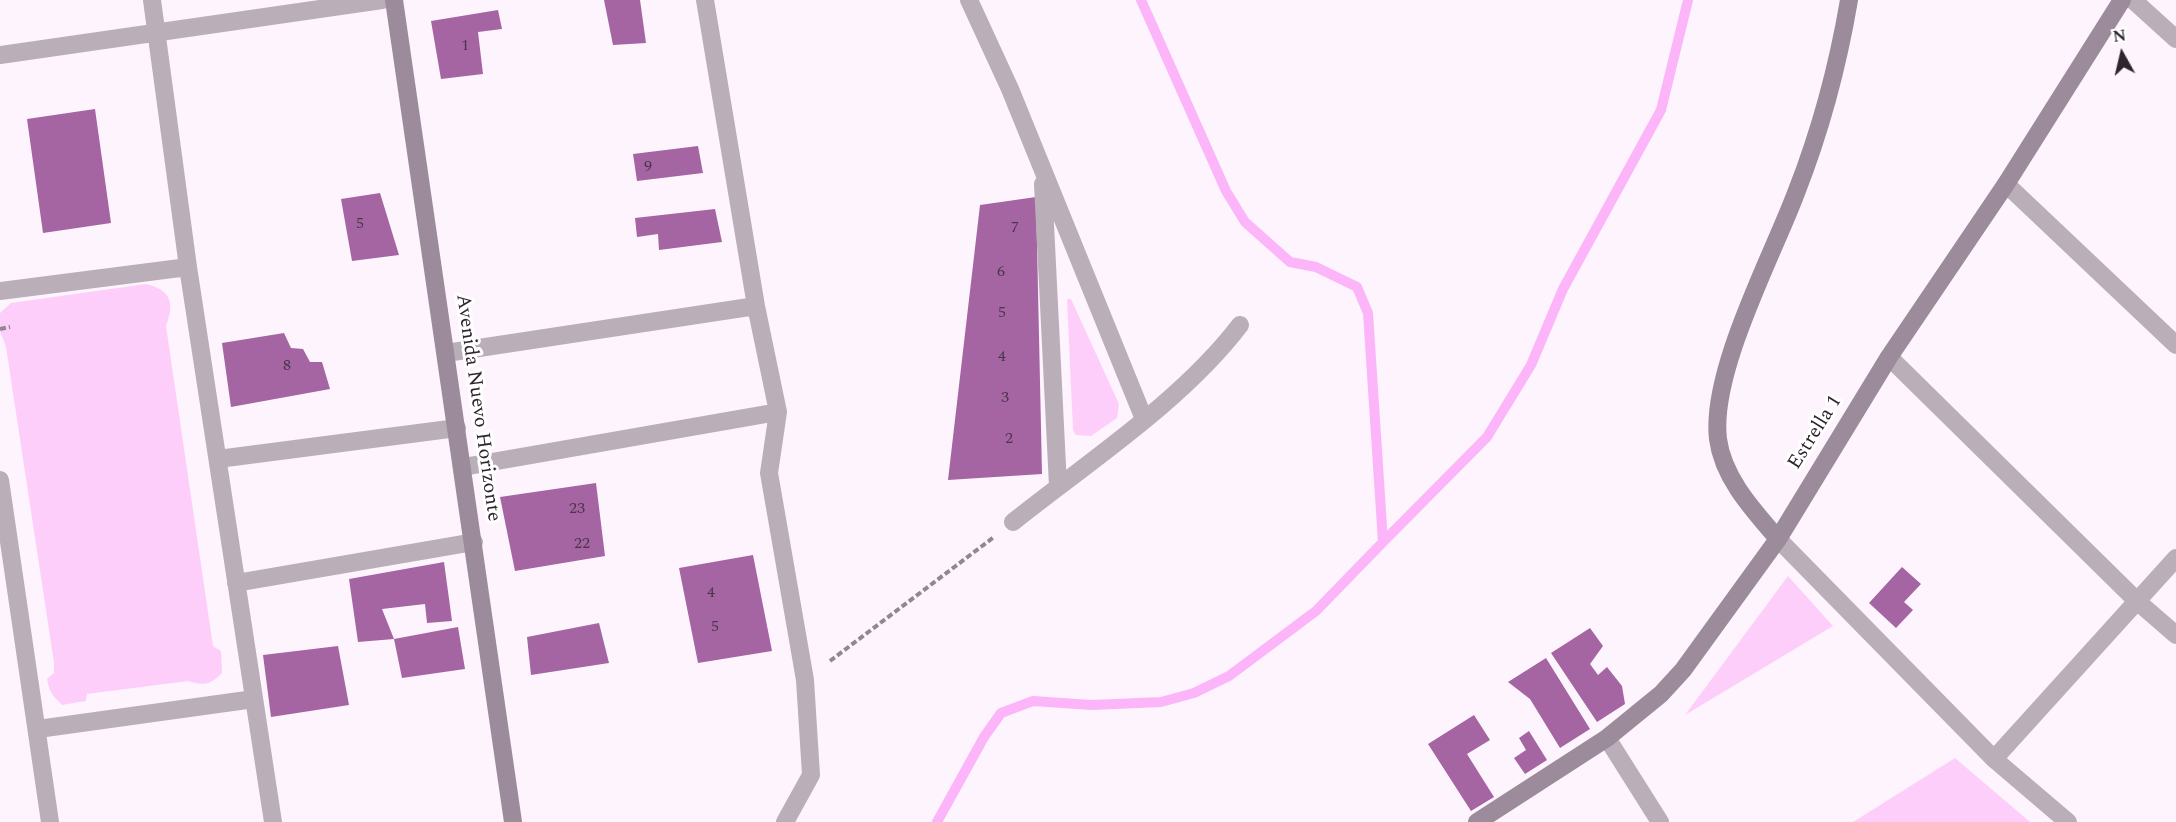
<!DOCTYPE html>
<html>
<head>
<meta charset="utf-8">
<style>
	body { margin:0 }
	#map { position:relative; width:2176px; height:822px; overflow:hidden; background:#fef4fe; font-family:Spectral,serif }
	canvas { display:block }
	.north { position:absolute; left:2092px; top:24px; width:60px; height:60px; -webkit-text-stroke:4px #fff; paint-order:stroke; rotate:352deg; font-size:16px; font-weight:700; line-height:24px; text-align:center; color:#2f252e }
	.north::after { content:''; display:block; margin:auto; width:21px; height:27px; background:#2f252e; clip-path:polygon(50% 0,100% 100%,50% 72%,0 100%) }
</style>
</head>
<body>
<div id="map">
<canvas width="2176" height="822"></canvas>
<div class="north">N</div>
</div>
<script>
const g = document.querySelector('canvas').getContext('2d');
g.lineJoin = 'round';
function fill(path, color) { g.fillStyle = color; g.fill(path, 'evenodd'); }
function strokePath(path, color, width, dash) { g.strokeStyle = color; g.lineWidth = width; g.lineCap = dash ? 'butt' : 'round'; g.setLineDash(dash || []); g.stroke(path); }
function drawText(font, color, halo, rows, align = 'center') {
  g.font = font + ' Spectral,serif'; g.lineWidth = 6; g.setLineDash([]); g.textBaseline = 'middle'; g.strokeStyle = halo; g.fillStyle = color; for (const [text, x, y, turn = 0] of rows) {
    g.save(); g.translate(x, y); g.rotate((+turn || 0) * Math.PI / 180); g.textAlign = isNaN(turn) ? turn : align; if (halo) g.strokeText(text, 0, 0); g.fillText(text, 0, 0); g.restore();
  }
}
fill(new Path2D(`
	M146 284C171 290 175 303 166 326L213 646 221 651 222 673C210 685 204 686 188 681L87 694 86 701 62 705C53 696 49 692 47 679L54 673V663L6 347 0 331V313L11 303Z
	M1067 299H1071L1119 404 1117 418 1091 436 1076 435 1073 430Z
	M1788 576 1833 626 1685 715Z
	M1955 758 2030 822H1853Z`), '#fecefb');
strokePath(new Path2D(`
	M1383 542 1487 437 1531 365 1563 289 1661 110 1688 0
	M937 822 984 737 1001 713 1033 701 1092 705 1161 702 1194 693 1229 676 1316 611 1383 542 1368 313 1357 287 1316 267 1290 262 1245 222 1226 191 1141 0`), '#fbb5f8', 10);
fill(new Path2D(`
	M604 0H640L646 43 613 45Z
	M498 10 502 29 478 32 483 74 441 79 431 21Z
	M95 109 111 223 43 233 27 119Z
	M698 146 703 173 637 181 633 154Z
	M380 193 399 255 352 261 341 199Z
	M1036 197 1042 474 948 480 980 205Z
	M715 209 722 242 659 250 658 234 637 237 635 218Z
	M284 333 291 348 303 349 310 362H322L330 389 231 407 222 343Z
	M596 483 605 556 515 571 500 497Z
	M753 555 772 651 698 663 679 568Z
	M444 562 452 621 427 623 425 604 382 609 394 639 358 642 349 579Z
	M1902 567 1921 584 1904 602 1913 610 1896 628 1869 603Z
	M599 623 609 663 531 675 527 637Z
	M458 627 465 669 402 678 394 639Z
	M1590 628 1603 646 1590 664 1598 675 1607 667 1622 686 1625 704 1597 722 1551 653Z
	M338 646 349 705 271 717 263 655Z
	M1546 658 1590 729 1560 748 1530 699 1508 682Z
	M1474 715 1490 740 1467 754 1494 797 1471 811 1428 744Z
	M1529 731 1547 760 1525 774 1514 758 1526 750 1519 738Z`), '#a565a3');
strokePath(new Path2D(`
	M0 329 10 327
	M830 661 994 537`), '#918790', 4, [6, 3]);
strokePath(new Path2D(`
	M152 0 188 267 273 822
	M705 0 756 306 778 412 769 473 805 680 811 775 785 822
	M969 0 1010 89 1144 419
	M2133 0 2176 39
	M0 55 382 0
	M1043 184 1058 486
	M2006 184 2176 345
	M0 291 188 267
	M446 353 756 306
	M1889 357 2138 602 2176 635
	M218 459 457 428
	M463 467 778 412
	M0 480 50 822
	M1013 522C1088 462 1182 401 1240 325
	M1778 539 1994 759 2068 822
	M236 583 474 542
	M38 729 254 699
	M1607 738 1660 822
	M1994 759 2176 558`), '#baafb9', 18);
strokePath(new Path2D(`
	M394 0 513 822
	M1778 539C1753 510 1723 478 1718 439 1710 372 1772 257 1796 193 1820 132 1838 65 1849 0
	M1477 822 1607 738 1661 694 1683 670 1778 539 1889 357 2006 184 2122 0`), '#9c8c9b', 18);
drawText('16px', '#4c354b', null, [
	["1",465,47],
	["9",648,168],
	["5",360,225],
	["7",1015,229],
	["6",1001,273],
	["5",1002,314],
	["4",1002,358],
	["8",287,367],
	["3",1005,399],
	["2",1009,440],
	["23",577,510],
	["22",582,545],
	["4",711,594],
	["5",715,628]
]);
drawText('20px', '#2f252e', '#fff', [
	["Avenida Nuevo Horizonte",477,408,82],
	["Estrella 1",1816,433,-58]
]);
</script>
</body>
</html>
